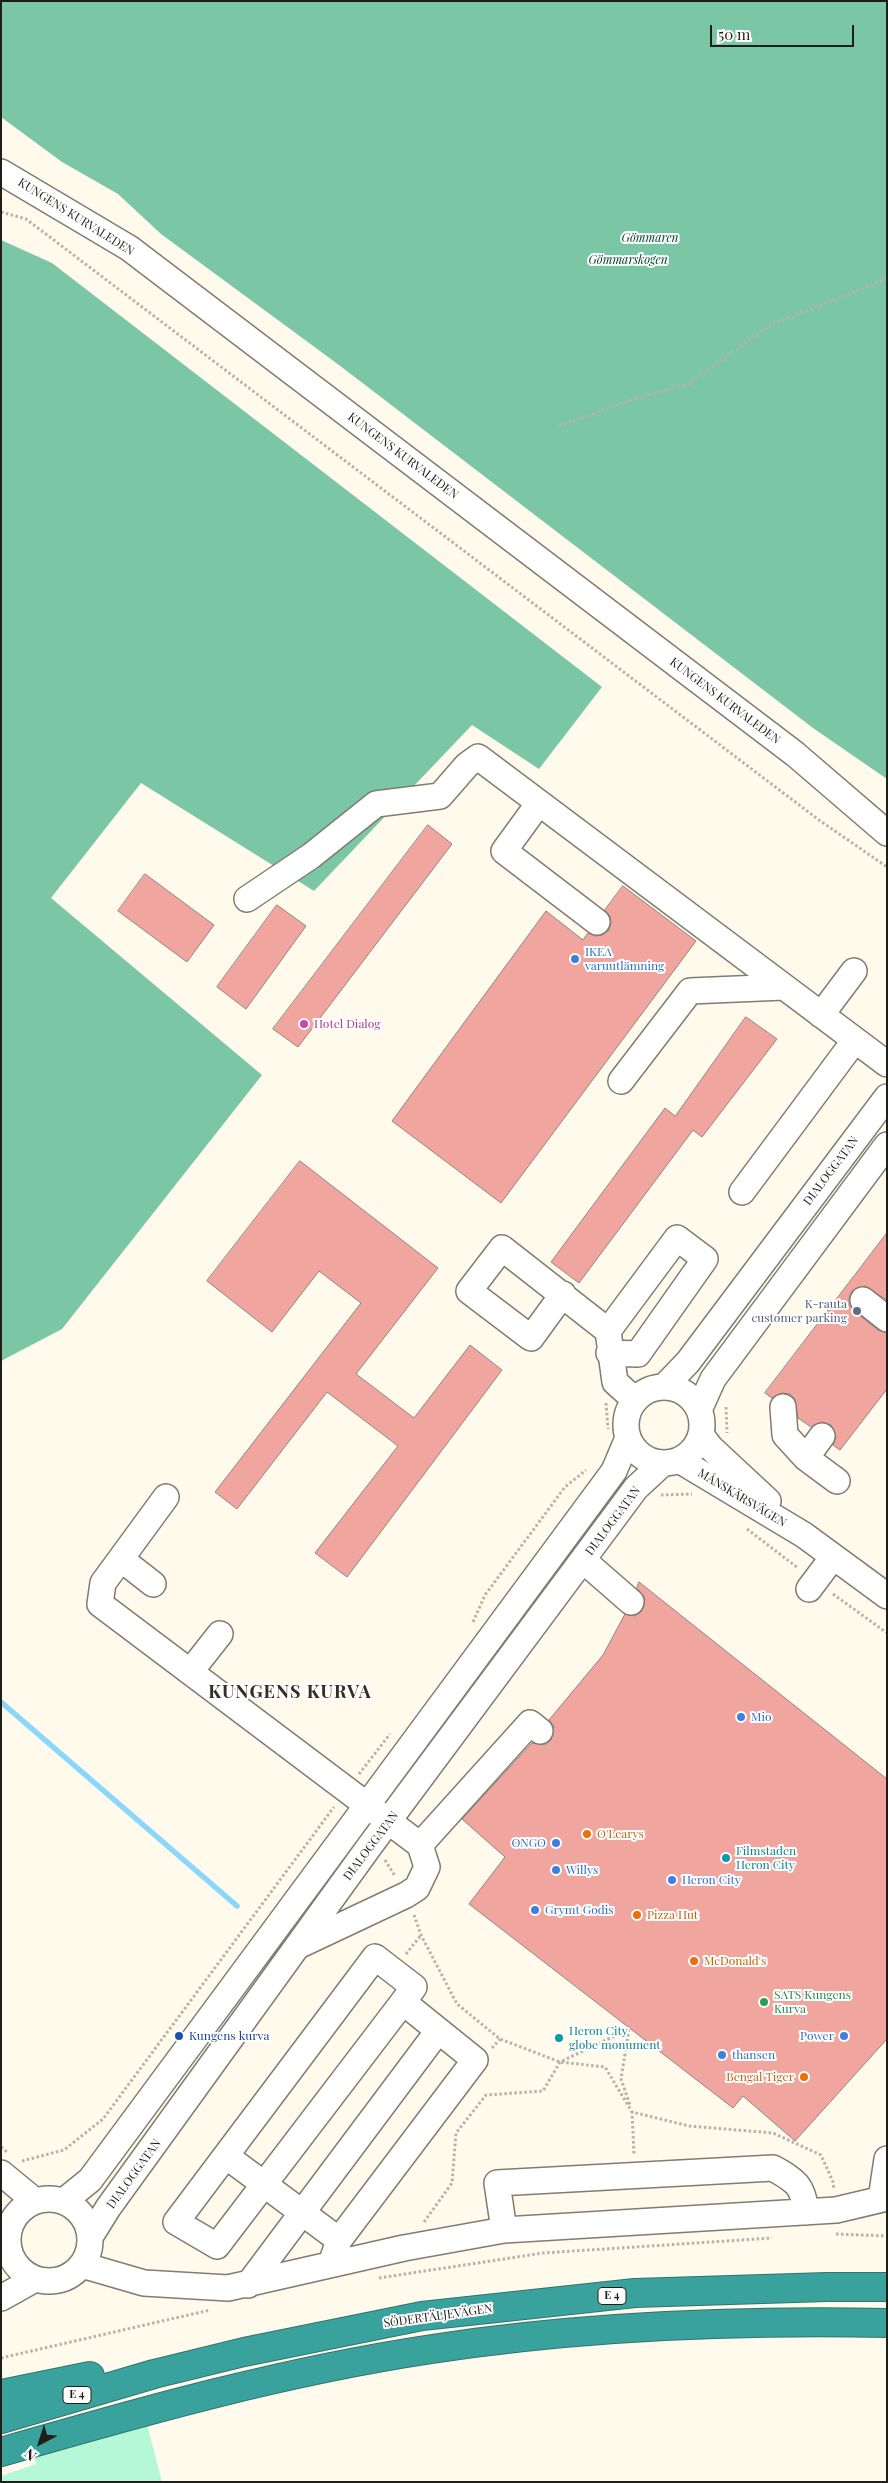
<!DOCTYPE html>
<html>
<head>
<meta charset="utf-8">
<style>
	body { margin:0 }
	#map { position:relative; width:888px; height:2483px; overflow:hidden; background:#fffaec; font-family:"Playfair Display",serif }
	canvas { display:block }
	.frame { position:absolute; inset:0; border:2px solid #201e19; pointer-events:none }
	.north { position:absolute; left:15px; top:2418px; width:50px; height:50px; -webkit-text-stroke:4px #fff; paint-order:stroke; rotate:220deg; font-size:14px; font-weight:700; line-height:20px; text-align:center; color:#201e19 }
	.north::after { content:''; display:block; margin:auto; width:18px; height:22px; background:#201e19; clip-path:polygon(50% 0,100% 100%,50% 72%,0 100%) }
	.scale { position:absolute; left:710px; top:25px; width:144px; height:22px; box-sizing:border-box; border:2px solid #201e19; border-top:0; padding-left:6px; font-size:15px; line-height:18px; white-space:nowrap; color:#201e19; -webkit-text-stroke:4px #fff; paint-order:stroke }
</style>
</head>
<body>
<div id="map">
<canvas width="888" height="2483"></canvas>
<div class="frame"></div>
<div class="north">N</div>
<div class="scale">50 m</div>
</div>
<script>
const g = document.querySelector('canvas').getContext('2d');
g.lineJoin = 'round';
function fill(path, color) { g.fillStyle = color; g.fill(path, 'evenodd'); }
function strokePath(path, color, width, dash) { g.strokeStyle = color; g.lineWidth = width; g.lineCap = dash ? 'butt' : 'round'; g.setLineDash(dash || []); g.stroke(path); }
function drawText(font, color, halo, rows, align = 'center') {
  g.font = font + ' "Playfair Display",serif'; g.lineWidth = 4; g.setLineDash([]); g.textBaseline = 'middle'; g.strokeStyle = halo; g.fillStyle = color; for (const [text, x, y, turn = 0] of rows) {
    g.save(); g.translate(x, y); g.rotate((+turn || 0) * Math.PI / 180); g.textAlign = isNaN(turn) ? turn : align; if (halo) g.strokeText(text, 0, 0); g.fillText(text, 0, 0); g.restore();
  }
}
fill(new Path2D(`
	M146 2420 162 2482H1V2476L36 2464 33 2452Z`), '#b4f8d8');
fill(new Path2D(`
	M1 1H887V779L813 728 339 365 161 234 118 194 62 162 1 117Z
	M1 240 52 263 602 687 539 769 472 725 314 891 141 783 51 898 262 1075 62 1329 1 1361Z`), '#7bc7a5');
strokePath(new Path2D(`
	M1 1702 237 1906`), '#8ad7fb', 5.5);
const building = new Path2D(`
	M428 825 452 844 298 1047 273 1029Z
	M145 874 214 925 187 962 118 911Z
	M623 886 696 941 501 1203 392 1121 546 911 583 940 588 933 595 936 602 935 609 930 611 923 610 916 605 910Z
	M277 905 306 926 246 1009 217 987Z
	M746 1017 777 1039 702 1137 693 1130 579 1283 551 1262 665 1108 675 1116Z
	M300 1161 438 1268 356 1374 414 1418 470 1345 502 1370 347 1577 315 1553 398 1446 327 1392 237 1509 215 1492 361 1303 319 1271 272 1332 207 1281Z
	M887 1233V1300L865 1286 852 1291 849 1298 850 1306 854 1311 878 1330 887 1333V1389L840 1450 833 1445 836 1437 831 1425 823 1422 811 1427 798 1418 795 1399 790 1394 782 1393 772 1398 765 1393Z
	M639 1582 887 1779V2039L795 2141 743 2096 733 2108 469 1904 505 1857 462 1819 532 1743 545 1745 551 1740 554 1726 549 1720 603 1655 625 1614 635 1616 642 1611 645 1598 637 1588Z`);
fill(building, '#f1a59f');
strokePath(building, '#938381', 1);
const minor = new Path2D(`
	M1 172 129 248 795 754 887 833
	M539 803 504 851 597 922
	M247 899 311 856 376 804 440 796 467 765 478 757 887 1064
	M821 1015 854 971
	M621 1081 690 991 784 987
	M742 1192 855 1040
	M563 1294 531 1338 469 1291 502 1248 608 1331 615 1382 635 1400
	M863 1300 887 1319
	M608 1331 677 1238 705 1259 638 1354 609 1353
	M626 1425a38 38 0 1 1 76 0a38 38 0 1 1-76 0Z
	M664 1387 688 1362 887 1097
	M783 1407 785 1435 806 1458 837 1481
	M699 1410 713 1379 887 1145
	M701 1435 711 1448 768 1501
	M806 1458 822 1436
	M679 1460 804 1535 887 1596
	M166 1497 103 1583 100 1604 420 1845 530 1723 540 1731
	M121 1559 153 1584
	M584 1561 631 1602
	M809 1589 833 1557
	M190 1672 220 1634
	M300 1945 406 1895 417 1888 427 1867 420 1845
	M375 1957 414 1987 403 2002 217 2246 176 2222Z
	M226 2156 339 2240
	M1 2173 35 2201
	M881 2199 887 2159
	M8 2240a41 41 0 1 1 82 0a41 41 0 1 1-82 0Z
	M64 2201 90 2180 614 1471 628 1438
	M504 2230 497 2183 773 2168C796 2181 803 2185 806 2212
	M90 2237 108 2208 369 1847 636 1488 663 1463
	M331 2264 339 2240 475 2060 403 2002
	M82 2265 144 2283 228 2288 404 2248 504 2230 836 2210 887 2198
	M248 2285 438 2031
	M1 2298 35 2279`);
const highway = new Path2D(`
	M1 2394 90 2376
	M1 2419 154 2374 244 2352 422 2316 635 2293 827 2287H887
	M1 2452C143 2411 285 2371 432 2349 583 2326 734 2320 887 2323`);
strokePath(minor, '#807c6f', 28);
strokePath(highway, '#30746f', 30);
strokePath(new Path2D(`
	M1 212 26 219 819 820 887 867
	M559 426 634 399 688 384 770 325 887 279
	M606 1403 608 1429
	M726 1407 727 1433
	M661 1495 692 1494
	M747 1529 798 1568
	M833 1594 887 1633
	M473 1622 485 1595 565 1487 586 1470
	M359 1774 390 1734
	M385 1860 395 1876
	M414 1915 421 1935 457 2004 500 2039 560 2062 605 2067 632 2112 689 2126 773 2133 821 2155 833 2182 834 2190
	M406 1954 421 1935
	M629 2029 621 2079 630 2105
	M492 2048 500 2039
	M632 2111 634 2155
	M1 2147 7 2152
	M22 2161 64 2150 103 2119 334 1807
	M424 2222 452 2183 456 2133 486 2095 543 2091 560 2062 629 2029
	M836 2234 887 2236
	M379 2278 543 2253 772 2238
	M1 2358 210 2310`), '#b6b2a7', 3, [2.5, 2.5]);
strokePath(minor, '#fff', 25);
strokePath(highway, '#39a29d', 28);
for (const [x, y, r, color] of [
	[575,959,5,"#3f7fe0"],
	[304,1024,5,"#d1479c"],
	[857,1311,5,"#5c6f8a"],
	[741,1717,5,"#3f7fe0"],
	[587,1834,5,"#e8710a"],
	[556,1843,5,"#3f7fe0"],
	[726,1858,5,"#0f9aa8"],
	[556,1870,5,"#3f7fe0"],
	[672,1880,5,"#3f7fe0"],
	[535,1910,5,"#3f7fe0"],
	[637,1915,5,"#e8710a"],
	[694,1961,5,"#e8710a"],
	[764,2002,5,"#2e9e5b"],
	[179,2036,5,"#1a4fb4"],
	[844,2036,5,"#3f7fe0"],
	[559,2038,5,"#0f9aa8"],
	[722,2055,5,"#3f7fe0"],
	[804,2077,5,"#e8710a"]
]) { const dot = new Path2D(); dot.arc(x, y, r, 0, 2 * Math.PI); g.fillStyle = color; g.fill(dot); strokePath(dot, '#fff', 2); }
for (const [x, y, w] of [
	[612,2296,28],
	[77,2395,28]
]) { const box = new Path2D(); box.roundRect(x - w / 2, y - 8.5, w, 17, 4); g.fillStyle = '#fff'; g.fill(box); strokePath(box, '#201e19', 1); }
drawText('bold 11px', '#201e19', null, [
	["E 4",612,2296],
	["E 4",77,2395]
]);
drawText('12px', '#201e19', '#fff', [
	["KUNGENS KURVALEDEN",76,217,32],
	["KUNGENS KURVALEDEN",403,456,37],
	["KUNGENS KURVALEDEN",725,701,37],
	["DIALOGGATAN",831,1171,-53],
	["MÅNSKÄRSVÄGEN",742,1498,31],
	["DIALOGGATAN",613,1521,-53],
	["DIALOGGATAN",371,1846,-53],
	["DIALOGGATAN",134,2174,-54],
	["SÖDERTÄLJEVÄGEN",438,2316,-8]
]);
drawText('italic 12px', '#02442e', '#fff', [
	["Gömmaren",650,238],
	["Gömmarskogen",628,260]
]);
drawText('12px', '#366cbe', '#fff', [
	["IKEA",585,952],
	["varuutlämning",585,966],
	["Mio",751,1717],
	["ONGO",546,1843,"right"],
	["Willys",566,1870],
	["Heron City",682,1880],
	["Grymt Godis",545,1910],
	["Power",834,2036,"right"],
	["thansen",732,2055]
], 'left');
drawText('12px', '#b23c85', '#fff', [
	["Hotel Dialog",314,1024]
], 'left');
drawText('12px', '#4e5e75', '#fff', [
	["K-rauta",847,1304],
	["customer parking",847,1318]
], 'right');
drawText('12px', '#c56008', '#fff', [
	["O'Learys",597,1834],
	["Pizza Hut",647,1915],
	["McDonald's",704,1961],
	["Bengal Tiger",794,2077,"right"]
], 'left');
drawText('12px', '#0d838f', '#fff', [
	["Filmstaden",736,1851],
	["Heron City",736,1865],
	["Heron City",569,2031],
	["globe monument",569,2045]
], 'left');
drawText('12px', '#27864d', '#fff', [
	["SATS Kungens",774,1995],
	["Kurva",774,2009]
], 'left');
drawText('12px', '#164399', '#fff', [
	["Kungens kurva",189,2036]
], 'left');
g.letterSpacing = '1px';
drawText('bold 18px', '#322f24', '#fff', [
	["KUNGENS KURVA",290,1692]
]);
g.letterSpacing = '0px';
</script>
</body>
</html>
